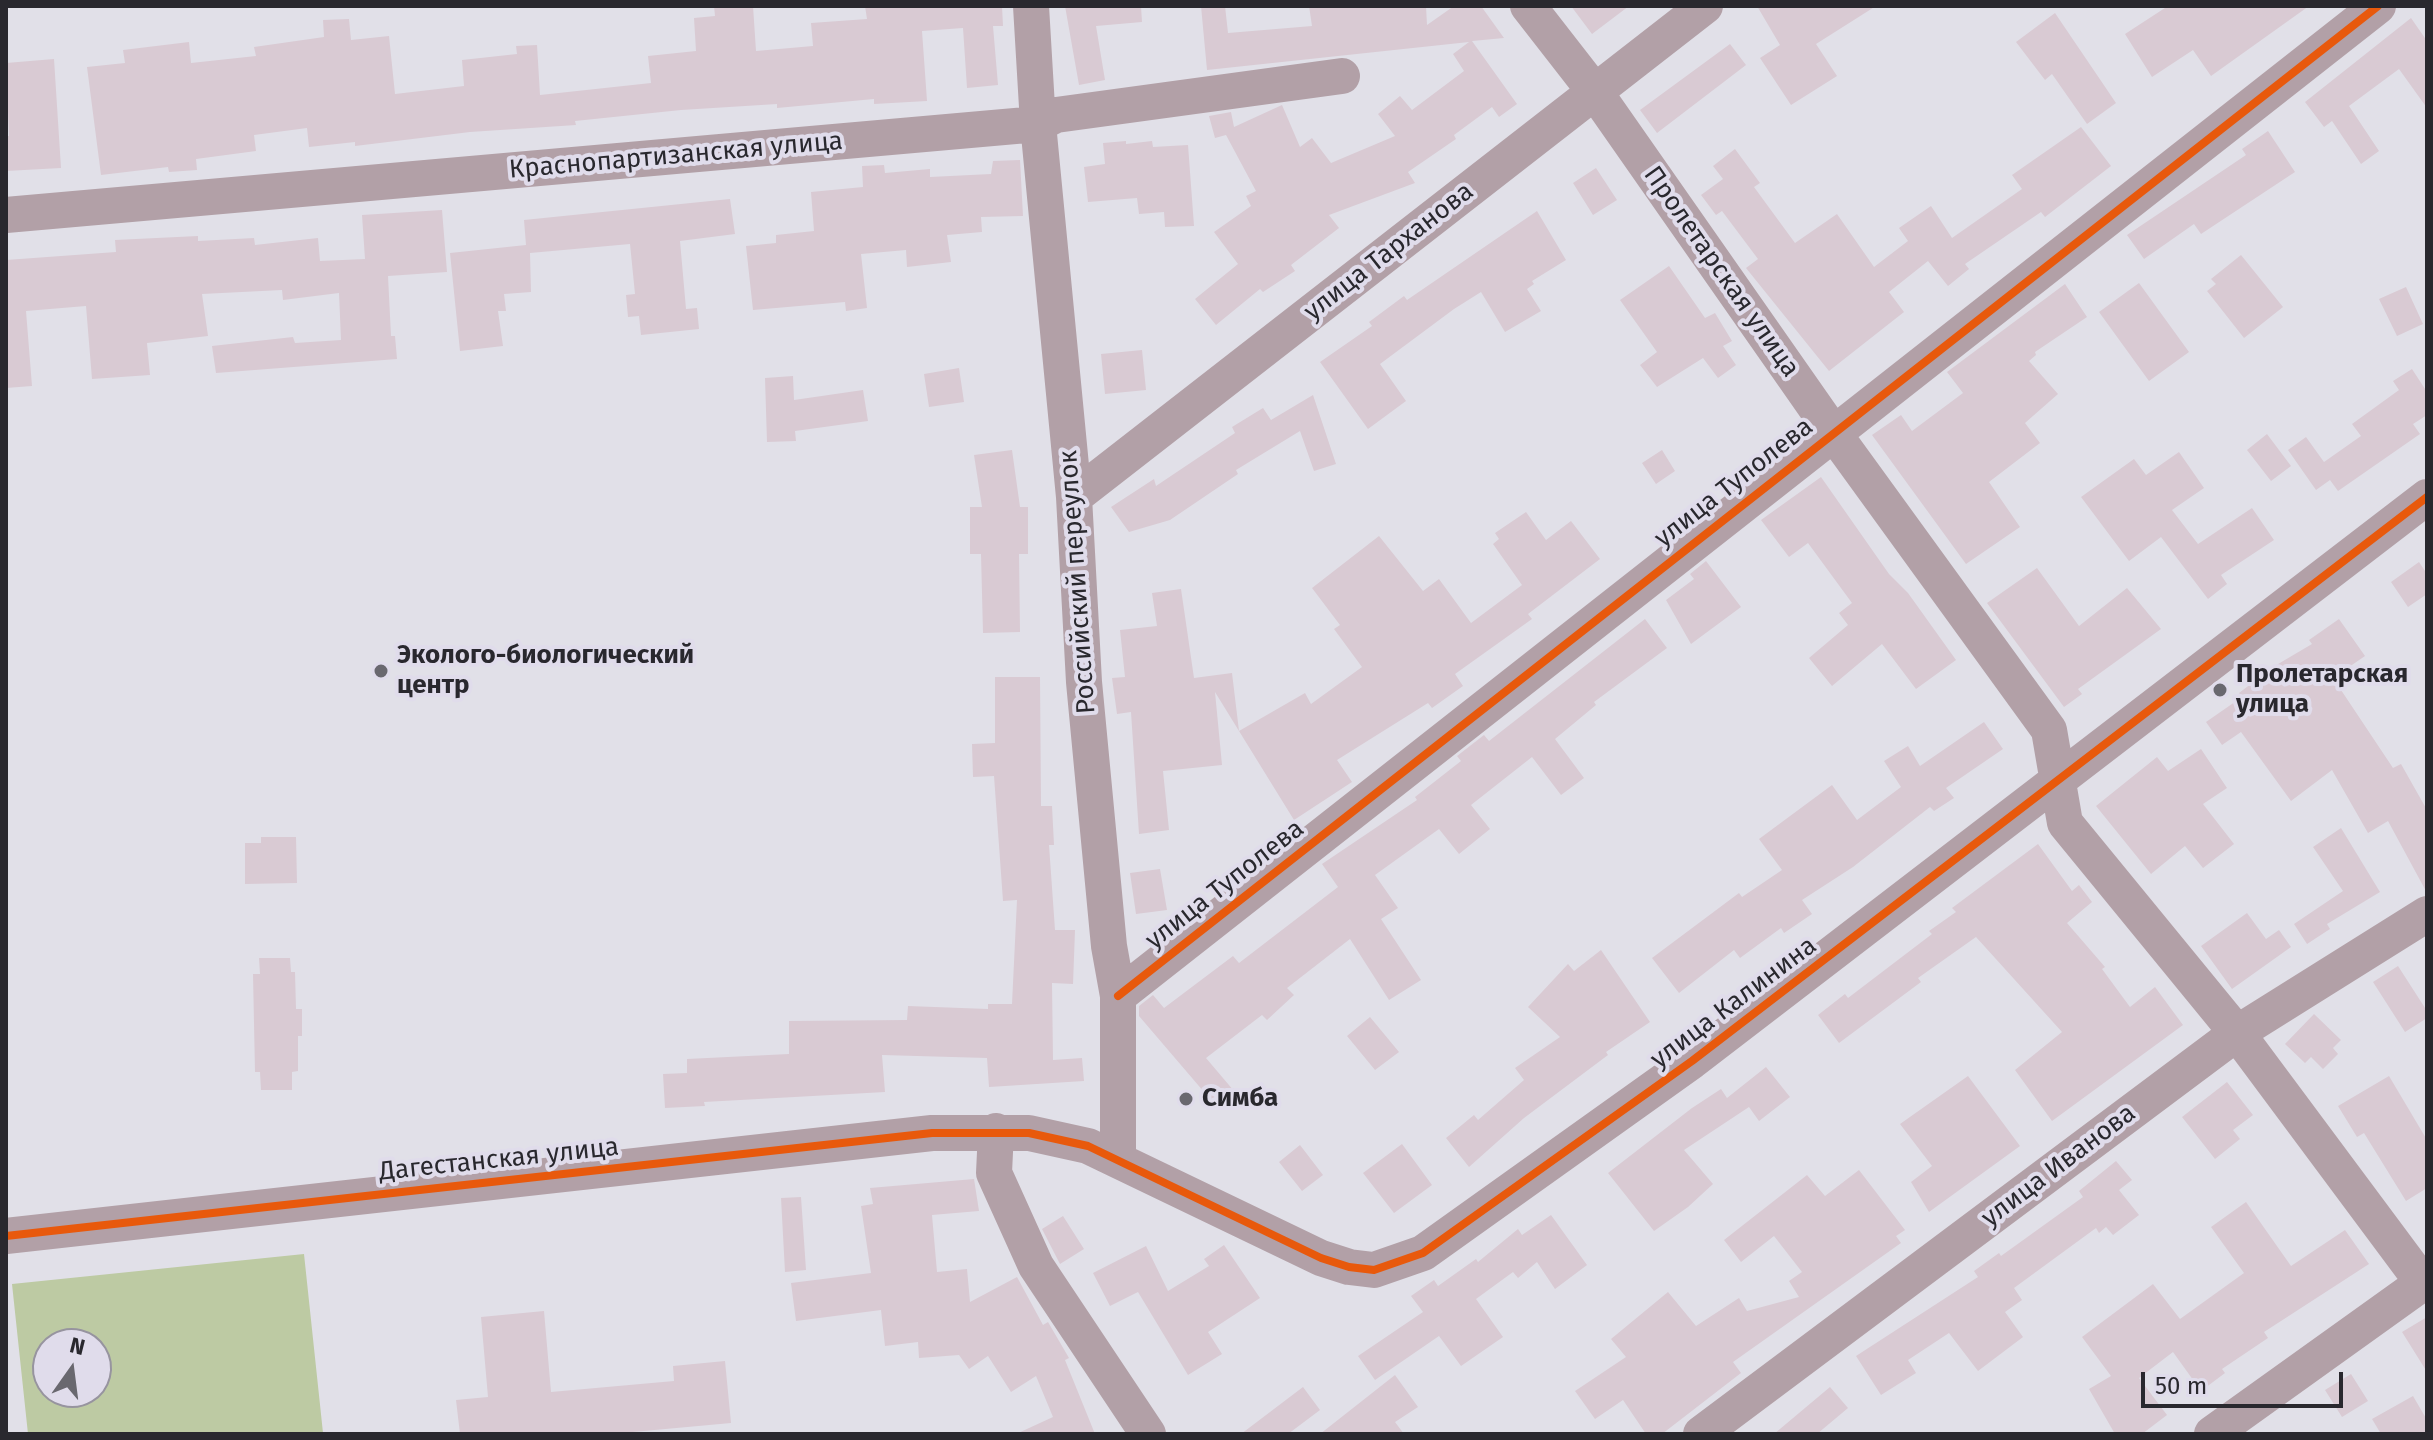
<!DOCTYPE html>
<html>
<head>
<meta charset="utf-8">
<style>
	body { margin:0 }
	#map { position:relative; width:2433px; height:1440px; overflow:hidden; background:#e1e0e8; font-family:"Fira Sans",sans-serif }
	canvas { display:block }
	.frame { position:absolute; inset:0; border:8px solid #29282e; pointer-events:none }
	.north { position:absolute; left:32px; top:1328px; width:80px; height:80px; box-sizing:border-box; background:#e0dceb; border:2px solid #97949f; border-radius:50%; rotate:14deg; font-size:22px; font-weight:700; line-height:32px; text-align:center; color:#29282e }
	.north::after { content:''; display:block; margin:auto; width:28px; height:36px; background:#69686f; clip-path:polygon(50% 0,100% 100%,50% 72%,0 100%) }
	.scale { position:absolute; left:2141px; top:1372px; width:202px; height:36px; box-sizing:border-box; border:4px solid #29282e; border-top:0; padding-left:10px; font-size:24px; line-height:28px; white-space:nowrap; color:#29282e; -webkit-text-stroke:6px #e0dceb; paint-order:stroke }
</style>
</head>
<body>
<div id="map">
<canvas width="2433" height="1440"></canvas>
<div class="frame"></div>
<div class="north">N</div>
<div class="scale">50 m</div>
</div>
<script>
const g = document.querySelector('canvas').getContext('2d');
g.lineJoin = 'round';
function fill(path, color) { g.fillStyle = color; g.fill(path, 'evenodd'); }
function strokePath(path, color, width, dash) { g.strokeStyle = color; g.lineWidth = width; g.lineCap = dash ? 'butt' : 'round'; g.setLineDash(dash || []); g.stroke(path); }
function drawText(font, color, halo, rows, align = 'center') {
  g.font = font + ' "Fira Sans",sans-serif'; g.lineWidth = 8; g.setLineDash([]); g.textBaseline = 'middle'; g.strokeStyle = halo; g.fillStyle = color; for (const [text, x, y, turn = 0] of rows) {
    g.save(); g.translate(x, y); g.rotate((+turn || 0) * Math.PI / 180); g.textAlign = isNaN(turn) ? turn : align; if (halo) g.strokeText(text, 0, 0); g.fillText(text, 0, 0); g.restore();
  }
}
fill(new Path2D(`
	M304 1254 323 1433 28 1434 12 1284ZM48 1344H96V1392H48Z`), '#bdcaa3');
fill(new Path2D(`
	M714 6H753L756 51 813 46 811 23 867 19 865 6H1002L1003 26H993L998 85 967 88 963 28 922 31 927 101 874 104V99L777 108V104L681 110 575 121 576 125 470 132 355 146V142L309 147 307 128 254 135 256 151 196 159 197 170 169 172 168 167 101 175 87 67 125 63 123 50 189 42 191 63 256 56 254 47 324 37 323 20 349 19 351 40 389 36 395 94 464 86 462 60 517 54 516 46 537 45 540 95 651 83 648 56 696 51 694 18 715 16Z
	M1065 6H1141L1142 22 1096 26 1105 80 1079 85Z
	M1201 6H1225L1228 33 1312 26 1309 6H1426L1427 25 1454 6H1481L1504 38 1472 41 1517 104 1499 117 1492 107 1454 135 1456 139 1408 172 1415 183 1329 215 1339 228 1291 265 1295 271 1263 292 1260 289 1216 325 1195 299 1238 264 1214 232 1251 206 1246 196 1256 191 1226 135 1215 138 1209 116 1231 112 1234 127 1282 105 1300 147 1312 138 1331 163 1395 136 1378 114 1400 96 1412 110 1464 71 1453 54 1469 42 1207 70Z
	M1571 6H1629L1592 34Z
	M1757 6H1876L1816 44 1837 76 1791 105 1760 58 1780 45Z
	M2168 6H2309L2211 76 2193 50 2152 77 2125 34Z
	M2055 13 2116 103 2087 124 2052 74 2045 80 2016 42Z
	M2411 18 2427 41V108L2399 69 2349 106 2379 151 2361 164 2332 121 2324 127 2305 102Z
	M1730 44 1746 65 1657 133 1640 110Z
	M54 59 61 168 6 171V136H9L6 63Z
	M2081 127 2111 166 2045 217 2041 212 1965 264 1969 269 1948 286 1928 261 1889 292 1904 312 1829 371 1746 268 1758 259 1722 211 1716 215 1701 195 1723 179 1713 166 1735 149 1760 183 1754 187 1795 243 1837 214 1874 267 1908 241 1899 228 1931 206 1952 238 2022 189 2012 175Z
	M2268 131 2295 172 2201 234 2194 224 2144 259 2127 235 2246 155 2242 149Z
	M1126 141V144L1152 141 1153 147 1188 145 1194 226 1165 227 1164 212 1139 214 1137 198 1088 202 1084 167 1105 164 1103 143Z
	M1020 160 1023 216 981 217 982 232 947 235 951 262 907 267 906 250 861 254 867 308 846 311 845 302 753 310 746 246 776 243V235L814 231 811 192 863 187 862 166 884 165 885 173 930 169V177L991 174 993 161Z
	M1596 168 1617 200 1593 215 1573 183Z
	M730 199 735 234 680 241 686 309 697 308 699 329 641 335 639 316 628 317 626 295 635 294 630 244 530 253 531 292 504 294 506 311H498L503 346 460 351 450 253 526 245 524 220Z
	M442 210 447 272 388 276 391 336H395L397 359 216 373 212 346 293 337 295 343 341 340 339 293 283 300 282 290 202 294 208 336 147 343 150 375 92 379 86 306 26 311 32 386 6 388V260L116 252 115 240 198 236V241L254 238 255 245 318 238 320 261 365 259 362 215Z
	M1537 211 1566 260 1532 281 1534 284 1527 289 1541 311 1505 332 1481 292 1454 309 1380 364 1406 401 1368 429 1320 362 1372 326 1369 322 1404 296 1407 300Z
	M2241 255 2283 307 2244 338 2207 291 2216 284 2211 279Z
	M1669 266 1705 318 1715 313 1732 341 1723 346 1736 365 1718 378 1703 358 1657 387 1640 365 1657 352 1620 300Z
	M2139 283 2189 352 2149 381 2099 312Z
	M2065 284 2087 317 2035 352 2036 355 2029 361 2058 394 2025 423 2040 443 1989 482 2020 527 1966 564 1872 435 1901 415 1912 431 1963 393 1947 372Z
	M2406 287 2423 324 2397 336 2379 299Z
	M1142 350 1146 390 1105 394 1101 354Z
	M959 368 964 402 929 407 924 374Z
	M2412 369 2427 392V415L2413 424 2420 434 2338 491 2330 480 2316 490 2288 450 2306 437 2324 462 2361 436 2352 424 2399 390 2393 381Z
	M793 376 794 400 863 390 868 421 795 431 796 441 767 442 765 378Z
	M1313 395 1336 464 1314 471 1300 431 1236 470 1238 474 1170 520 1129 532 1111 507 1154 479 1156 486 1235 433 1232 427 1263 408 1271 420Z
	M2267 434 2291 466 2271 481 2247 450Z
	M1012 450 1020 507H1028V554H1019L1020 632 983 633 981 554H970V507H982L974 455Z
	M1662 450 1675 471 1656 484 1642 463Z
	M2179 452 2204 488 2172 510 2198 544 2252 508 2274 540 2221 575 2227 584 2208 599 2161 537 2129 561 2081 497 2134 459 2146 475Z
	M1821 477 1889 574 1908 593 1956 660 1916 689 1882 644 1832 686 1809 658 1848 625 1839 613 1852 603 1808 543 1789 557 1761 520Z
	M1526 512 1546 540 1571 521 1600 559 1528 614 1532 619 1455 674 1463 686 1432 708 1428 703 1337 760 1352 782 1294 820 1239 731 1305 693 1311 704 1362 667 1334 629 1340 625 1312 588 1379 536 1423 591 1439 579 1471 623 1522 585 1493 544 1499 539 1495 533Z
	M1706 561 1741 607 1691 644 1666 600 1694 579 1690 574Z
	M2419 562 2427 574V594L2408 607 2391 582Z
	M2037 568 2079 626 2127 588 2161 629 2078 689 2082 694 2064 707 1987 603Z
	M1181 589 1194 678 1232 673 1239 731 1215 692 1222 765 1163 771 1169 830 1139 834 1131 712 1117 714 1112 678 1125 677 1120 630 1157 626 1152 593Z
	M1645 619 1667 648 1594 702 1596 705 1555 739 1584 778 1561 795 1532 757 1471 805 1490 829 1459 854 1439 829 1375 875 1398 908 1381 919 1421 980 1389 1000 1350 939 1287 988 1294 995 1267 1020 1262 1015 1206 1058 1234 1091 1216 1106 1139 1016V1006L1153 995 1164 1008 1233 956 1239 963 1338 887 1322 864 1417 800 1415 797 1461 761 1457 756 1484 735 1489 741Z
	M2339 619 2365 656 2333 678 2393 768 2401 764 2427 810V893L2388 821 2368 833 2332 770 2291 801 2241 732 2222 745 2206 722 2242 697 2239 693 2273 667 2312 644 2309 640Z
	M995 677H1040L1041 806H1052L1054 845H1049L1055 930H1075L1073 984 1052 983 1053 1060 1082 1058 1084 1081 989 1087 987 1058 882 1055 885 1092 704 1102 705 1106 665 1108 663 1074 687 1073V1059L789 1054V1021L907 1020 908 1006 988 1009V1004H1012L1017 900 1003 901 994 776 973 777 972 744 995 743Z
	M1984 722 2003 749 1946 788 1954 798 1934 811 1930 807 1853 867 1802 900 1812 914 1784 933 1781 928 1740 958 1734 950 1679 993 1652 958 1739 893 1742 897 1782 870 1759 839 1832 785 1857 820 1901 787 1884 761 1908 746 1920 766Z
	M2201 749 2227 788 2203 804 2234 844 2203 868 2185 846 2151 874 2096 806 2157 757 2168 771Z
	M2341 828 2380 892 2327 924 2330 929 2307 944 2294 924 2343 891 2313 847Z
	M261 837H296L297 883 245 884V843H261Z
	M2038 844 2072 891 2079 885 2092 902 2067 923 2105 967 2102 969 2130 1007 2155 987 2183 1025 2052 1121 2015 1070 2062 1032 1976 937 1918 978 1921 982 1839 1043 1818 1015 1845 994 1848 998 1932 934 1929 931 1956 912 1952 908Z
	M1160 869 1167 910 1136 914 1130 873Z
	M2247 913 2266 939 2279 930 2291 947 2232 989 2201 946Z
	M1601 950 1650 1022 1606 1052 1608 1055 1524 1118 1469 1167 1446 1138 1474 1115 1478 1120 1524 1080 1515 1068 1560 1037 1528 1007 1568 964 1574 971Z
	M259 958H290L291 972H295L296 1009H302V1036H298V1071L292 1072V1090H261L260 1072H255L253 974H260Z
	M2398 966 2427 1011V1018L2405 1032 2373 982Z
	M2314 1014 2341 1040 2333 1048 2338 1054 2323 1069 2311 1057 2305 1063 2285 1044Z
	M1370 1017 1399 1052 1375 1070 1347 1036Z
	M1766 1067 1790 1097 1759 1121 1749 1107 1684 1150 1713 1184 1688 1207 1654 1231 1608 1173 1692 1108 1721 1089 1727 1098Z
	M1968 1076 2020 1146 1929 1212 1911 1182 1932 1166 1900 1124Z
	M2389 1076 2427 1140V1188L2406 1201 2364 1133 2357 1137 2338 1106Z
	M2227 1082 2253 1115 2233 1130 2240 1139 2215 1159 2182 1117Z
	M1402 1144 1432 1185 1394 1213 1363 1173Z
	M1300 1145 1323 1175 1302 1191 1279 1162Z
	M2116 1161 2132 1180 2119 1190 2139 1215 2113 1235 2106 1227 2099 1233 2096 1228 2014 1288 2022 1300 2005 1312 2023 1337 1978 1371 1949 1333 1908 1360 1916 1373 1881 1395 1856 1356 1978 1277 1974 1271 1999 1253 2001 1256 2083 1197 2079 1191Z
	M1859 1170 1905 1230 1896 1236 1901 1243 1733 1362 1741 1373 1662 1434H1646L1623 1400 1595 1419 1575 1391 1626 1357 1611 1339 1668 1292 1696 1326 1739 1298 1747 1311 1799 1297 1789 1281 1802 1272 1774 1236 1741 1262 1724 1240 1807 1175 1825 1196Z
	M974 1179 979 1211 932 1215 937 1272 967 1269 970 1302 1017 1277 1043 1325 1048 1322 1069 1358 1065 1360 1095 1434H1016L1053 1417 1036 1376 1011 1392 988 1356 969 1369 959 1355 919 1358 918 1342 885 1346 881 1310 796 1321 791 1283 871 1273 861 1206 873 1204 870 1188Z
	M801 1197 806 1270 785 1272 781 1198Z
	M2246 1202 2291 1266 2345 1230 2369 1264 2264 1332 2268 1338 2222 1369 2225 1373 2201 1391 2173 1352 2139 1378 2167 1415 2142 1434H2115L2089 1389 2111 1376 2082 1337 2153 1284 2180 1319 2244 1273 2211 1227Z
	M1551 1215 1587 1265 1555 1289 1537 1262 1518 1278 1513 1272 1476 1299 1503 1337 1461 1366 1439 1336 1375 1380 1358 1356 1423 1312 1411 1296 1434 1280 1438 1286 1476 1259 1478 1262 1518 1229 1522 1235Z
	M1063 1216 1084 1249 1060 1264 1042 1229Z
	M1224 1245 1260 1298 1208 1332 1222 1354 1188 1375 1138 1292 1110 1306 1093 1273 1146 1246 1168 1291 1209 1266 1204 1259Z
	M544 1311 551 1392 674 1381 673 1366 725 1361 731 1423 611 1434H460L456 1400 488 1397 481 1317Z
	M2427 1317V1372L2402 1332Z
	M2351 1374 2368 1401 2342 1417 2325 1390Z
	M1395 1375 1418 1407 1395 1422 1404 1434H1320Z
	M1303 1387 1320 1410 1288 1434H1241Z
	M1830 1387 1848 1408 1817 1434H1774Z
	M2413 1396 2427 1420V1434H2381L2372 1419Z`), '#d9cad3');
strokePath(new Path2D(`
	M1031 6 1038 124 1074 497 1084 682 1109 946 1118 996V1158
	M1528 6 1595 92 1832 431 2049 730 2065 823 2237 1033 2423 1283
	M6 215 1038 124 1056 115 1342 76
	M1074 497 1705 6
	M1118 996 2378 6
	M996 1131 994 1173 1036 1266 1148 1434
	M6 1236 932 1133H1029L1088 1146 1321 1258 1349 1267 1374 1270 1423 1253 1692 1061 2427 497
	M1701 1434 2237 1033 2427 914
	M2212 1434 2427 1280`), '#b2a0a7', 36);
strokePath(new Path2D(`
	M1118 996 2378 6
	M6 1236 932 1133H1029L1088 1146 1321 1258 1349 1267 1374 1270 1423 1253 1692 1061 2427 497`), '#e8590c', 8);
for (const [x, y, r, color] of [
	[381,671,8,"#69686f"],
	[2220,690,8,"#69686f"],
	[1186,1099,8,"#69686f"]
]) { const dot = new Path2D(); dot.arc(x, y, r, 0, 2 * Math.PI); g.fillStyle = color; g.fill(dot); strokePath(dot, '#e0dceb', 3); }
drawText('26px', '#29282e', '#e0dceb', [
	["Краснопартизанская улица",676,156,-5],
	["улица Тарханова",1389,252,-38],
	["Пролетарская улица",1721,272,55],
	["улица Туполева",1734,483,-38],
	["Российский переулок",1078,582,-94],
	["улица Туполева",1225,885,-38],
	["улица Калинина",1734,1003,-37],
	["Дагестанская улица",499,1160,-6],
	["улица Иванова",2059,1166,-37]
]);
drawText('bold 26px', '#29282e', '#e0dceb', [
	["Эколого-биологический",397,656],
	["центр",397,686],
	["Пролетарская",2236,675],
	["улица",2236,705],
	["Симба",1202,1099]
], 'left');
</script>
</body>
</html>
